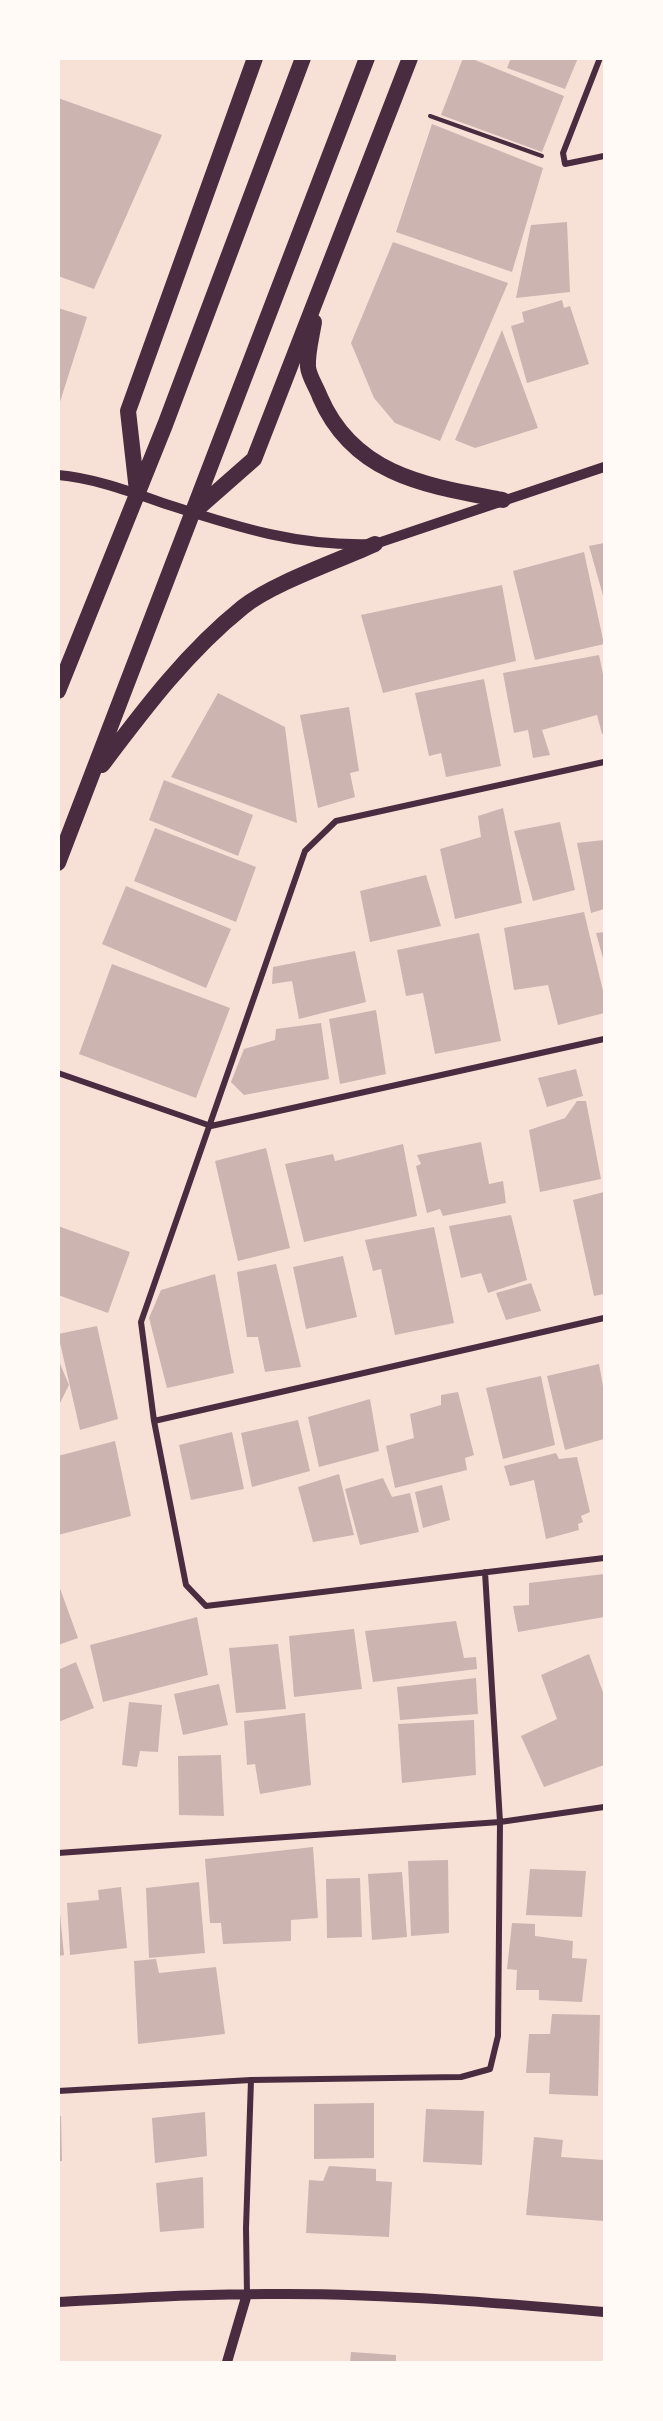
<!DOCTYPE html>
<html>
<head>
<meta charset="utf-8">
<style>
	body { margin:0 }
	#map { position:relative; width:663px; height:2421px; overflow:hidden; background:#f7e1d7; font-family:Quicksand,sans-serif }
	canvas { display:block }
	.frame { position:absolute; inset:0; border:60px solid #fffaf5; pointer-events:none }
</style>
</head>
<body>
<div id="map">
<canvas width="663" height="2421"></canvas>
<div class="frame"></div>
</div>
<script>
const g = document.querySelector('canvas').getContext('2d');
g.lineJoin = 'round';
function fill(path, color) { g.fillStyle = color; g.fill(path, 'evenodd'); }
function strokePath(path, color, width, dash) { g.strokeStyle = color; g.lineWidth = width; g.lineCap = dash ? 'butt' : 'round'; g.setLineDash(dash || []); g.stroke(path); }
fill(new Path2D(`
	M463 58H470L564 96 542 152 441 115Z
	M511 58H578L565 89 507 68Z
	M58 98 162 135 94 289 58 276Z
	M432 124 543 168 512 272 396 232Z
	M567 222 570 292 516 298 531 225Z
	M393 242 508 283 440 441 395 423 374 398 351 343Z
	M562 300 564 308 570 306 589 364 527 383 511 326 524 322 522 312Z
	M58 308 87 317 59 405H58Z
	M502 330 538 428 475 448 455 440Z
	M604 543V599L589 546Z
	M584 552 604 644 535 660 513 571Z
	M502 585 516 661 383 693 361 615Z
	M599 655 604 679V733L602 734 597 715 542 730 550 755 533 758 528 730 514 733 503 673Z
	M484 679 501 766 446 777 441 753 429 756 415 693Z
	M218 693 285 727 297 823 171 777Z
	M349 707 359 771 350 773 355 797 318 808 300 715Z
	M164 780 253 815 238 856 149 820Z
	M503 808 522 903 455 919 440 849 481 837 478 816Z
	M560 822 575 890 533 901 514 831Z
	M155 828 256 867 236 922 134 881Z
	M604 840V909L591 913 577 843Z
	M426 875 441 926 370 942 360 891Z
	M126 886 231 929 206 988 102 944Z
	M584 912 604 995V1013L558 1025 548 985 514 990 504 928Z
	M604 932V962L596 933Z
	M479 933 501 1041 435 1054 423 993 406 996 397 950Z
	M355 951 366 1002 299 1019 292 981 272 984 273 967Z
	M112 964 230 1008 196 1098 79 1054Z
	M376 1010 386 1074 340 1084 329 1019Z
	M321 1023 329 1079 244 1095 231 1082 244 1049 275 1040 276 1029Z
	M576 1069 583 1096 547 1107 538 1078Z
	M577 1101H586L601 1179 540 1192 529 1130 565 1118Z
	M481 1142 489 1184 503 1181 506 1203 443 1216 440 1209 427 1213 416 1166 421 1164 417 1155Z
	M403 1144 417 1216 304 1242 285 1164 333 1154 335 1161Z
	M266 1148 290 1248 238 1261 215 1161Z
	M604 1192V1294L594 1296 573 1200Z
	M511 1215 527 1280 488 1293 481 1273 461 1278 449 1226Z
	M58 1226 130 1252 108 1313 58 1295Z
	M434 1227 454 1323 395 1335 381 1269 373 1271 365 1240Z
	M343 1256 357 1317 306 1329 293 1267Z
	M276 1264 301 1367 265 1372 258 1337H247L237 1272Z
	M215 1274 234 1373 167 1388 149 1318 161 1290Z
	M531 1283 541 1311 506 1320 496 1293Z
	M97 1326 118 1419 80 1430 58 1334Z
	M58 1359 69 1385 58 1407Z
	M599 1364 604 1392V1439L565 1450 547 1376Z
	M541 1376 555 1445 503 1459 486 1388Z
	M458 1392 474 1455 465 1458 467 1470 395 1488 386 1446 414 1438 410 1414 441 1405V1395Z
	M370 1399 379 1451 319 1467 308 1417Z
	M298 1420 310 1471 252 1487 241 1433Z
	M232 1432 244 1489 191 1500 179 1445Z
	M115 1441 131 1516 58 1535V1456Z
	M556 1453 559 1459 577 1457 590 1512 581 1516 583 1522 578 1524 579 1530 546 1539 534 1480 510 1486 504 1466Z
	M339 1474 354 1535 313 1542 298 1487Z
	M383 1478 392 1497 410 1493 419 1532 360 1545 345 1489Z
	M442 1485 450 1520 423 1528 415 1492Z
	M604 1574V1617L518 1632 513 1606 529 1605V1583Z
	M58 1583 78 1638 58 1645Z
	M197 1617 208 1675 103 1702 90 1645Z
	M456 1621 464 1658 476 1657 477 1669 373 1682 365 1631Z
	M354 1629 362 1689 294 1697 289 1636Z
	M278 1644 286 1709 236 1713 229 1648Z
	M589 1654 604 1695V1765L544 1787 521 1736 557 1719 541 1675Z
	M76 1662 94 1708 58 1722V1670Z
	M476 1678 478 1714 400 1720 397 1687Z
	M219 1684 228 1725 183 1735 174 1694Z
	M129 1702 162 1705 158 1752 140 1751 137 1767 122 1765Z
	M305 1713 311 1785 260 1794 255 1764 247 1765 244 1721Z
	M474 1720 476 1775 402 1783 398 1724Z
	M221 1755 224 1816 179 1815 178 1756Z
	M313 1847 318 1918 291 1920V1941L223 1944 221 1923H210L205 1859Z
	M448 1860 449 1933 411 1936 408 1861Z
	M530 1869 586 1871 582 1917 526 1915Z
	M402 1872 407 1937 372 1940 368 1874Z
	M360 1878 362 1937 327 1938 326 1879Z
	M199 1882 205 1953 149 1958 146 1888Z
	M121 1887 127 1948 70 1955 67 1903 99 1900 98 1890Z
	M60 1914 64 1955 58 1956V1915Z
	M512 1923 535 1924V1936L573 1941 572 1958 587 1959 582 2002 539 2000V1990H516L517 1970 507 1969Z
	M156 1959 159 1973 216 1967 225 2034 138 2044 134 1961Z
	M552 2014 600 2015 598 2096 549 2094 550 2073H526L529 2034H550Z
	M374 2103V2158L314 2159V2104Z
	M426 2109 484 2111 482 2165 423 2162Z
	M205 2112 207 2156 155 2163 152 2118Z
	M58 2116H61L62 2161H58Z
	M534 2137 563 2140 561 2157 604 2160V2221L526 2215Z
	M329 2166 376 2169V2181L392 2182 389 2237 306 2233 309 2180 323 2181Z
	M203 2177 204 2228 160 2232 156 2183Z
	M351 2352 396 2355V2362H350Z`), '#ccb4b1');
strokePath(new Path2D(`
	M430 116 542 156`), '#4a2c40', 4);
strokePath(new Path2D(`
	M600 58 563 153 565 164 604 156
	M604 762 336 821 305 851 141 1322 154 1421 186 1585 206 1606 604 1558
	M58 1073 211 1126 604 1039
	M154 1421 604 1318
	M58 1853 500 1822 604 1807
	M58 2091 251 2080 461 2077 490 2069 498 2036 500 1822 485 1572
	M247 2294 246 2228 251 2080`), '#4a2c40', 6);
strokePath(new Path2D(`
	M58 475C95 478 134 493 169 505 240 528 300 547 375 544L604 467
	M58 2302C134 2298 210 2293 286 2294 392 2294 499 2303 604 2312
	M227 2362 247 2294`), '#4a2c40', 10);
strokePath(new Path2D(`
	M314 322C312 335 307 353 308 367 309 377 317 388 320 397 354 476 428 486 503 500
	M137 491 128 411 255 58
	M196 510 254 459 410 58
	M58 691 165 425 303 58
	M102 765C145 708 187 652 243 607 273 583 338 561 375 544
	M58 863 367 58`), '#4a2c40', 16);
</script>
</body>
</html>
